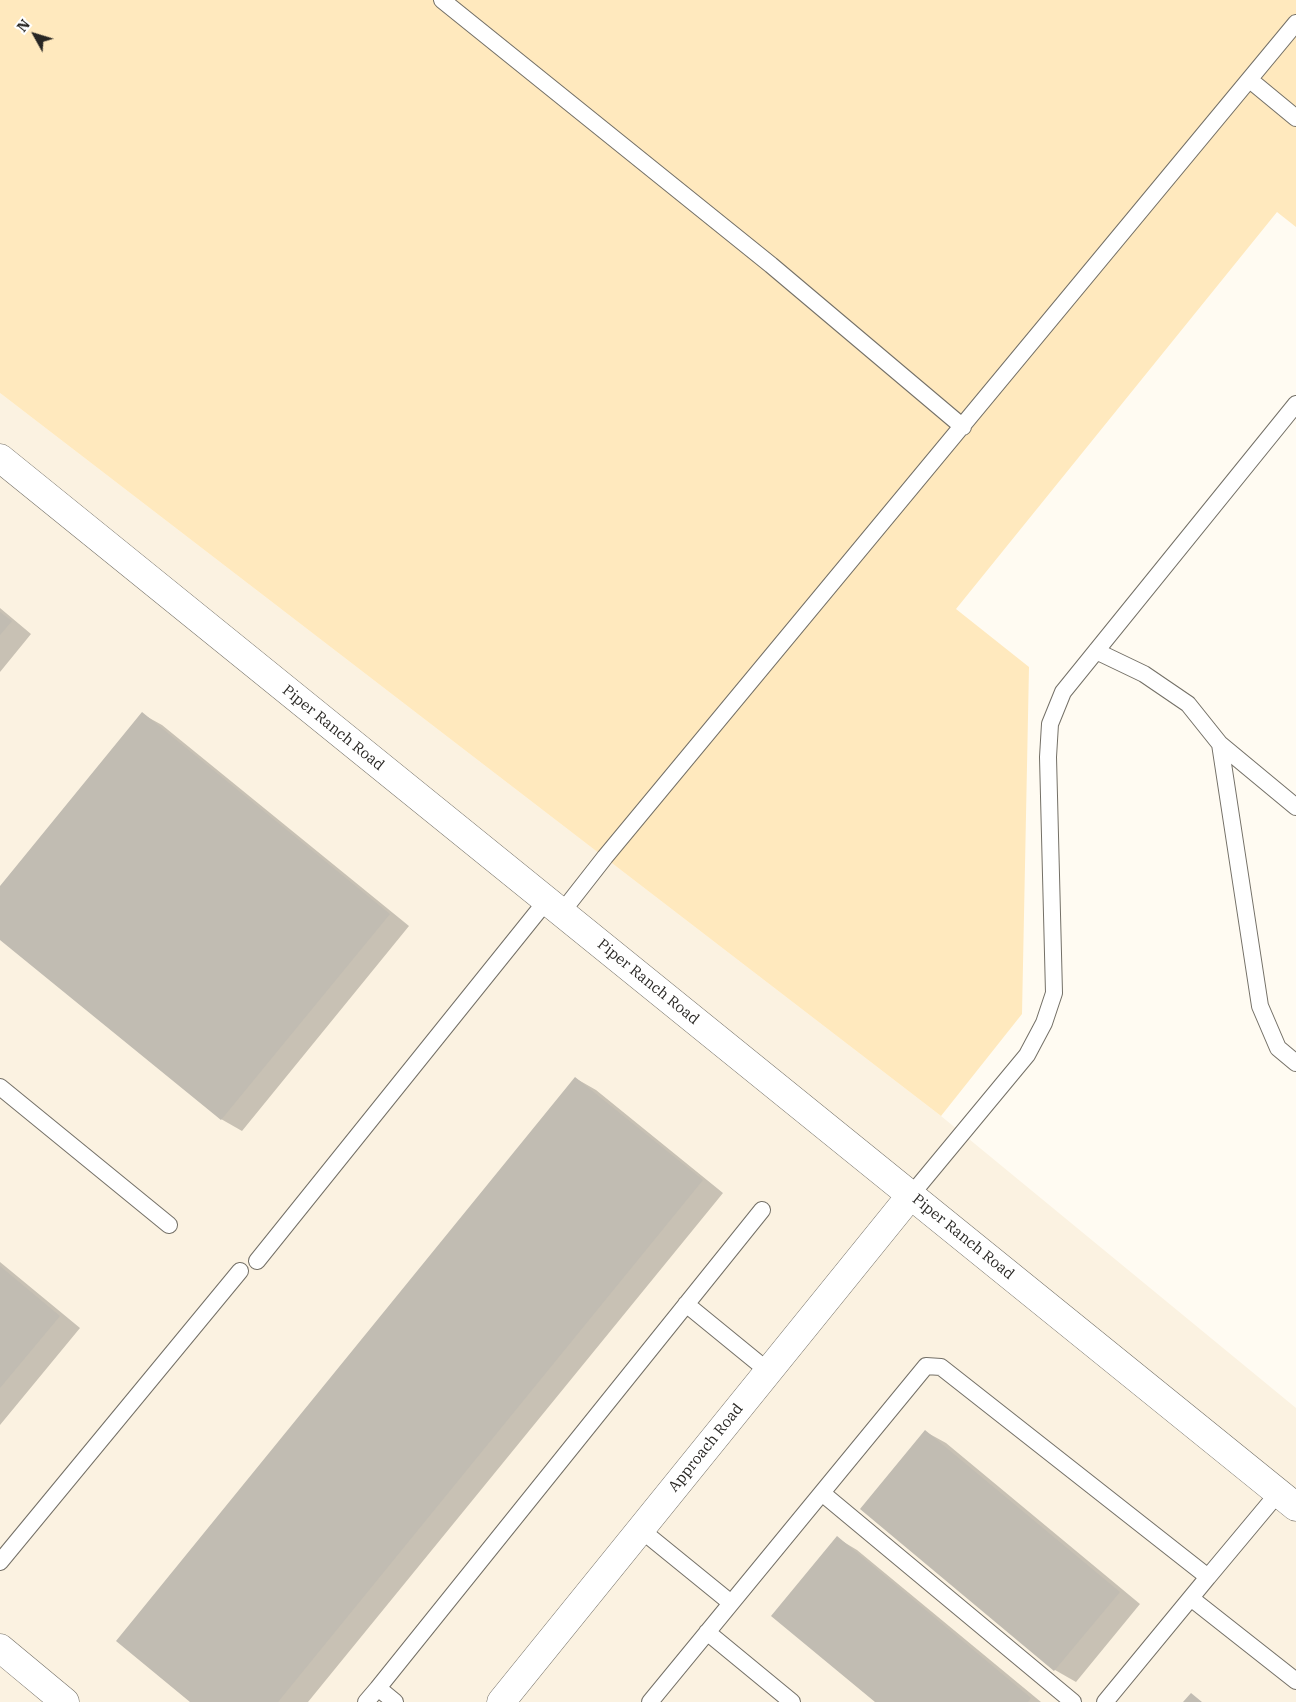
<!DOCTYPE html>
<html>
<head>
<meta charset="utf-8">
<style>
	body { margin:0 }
	#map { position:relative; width:1296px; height:1702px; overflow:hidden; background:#fffbf2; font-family:"IBM Plex Serif",serif }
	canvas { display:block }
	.north { position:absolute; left:10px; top:10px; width:50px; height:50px; -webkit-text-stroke:4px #fff; paint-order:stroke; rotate:309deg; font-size:14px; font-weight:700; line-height:20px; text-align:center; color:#282623 }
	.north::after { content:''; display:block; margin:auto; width:18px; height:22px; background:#282623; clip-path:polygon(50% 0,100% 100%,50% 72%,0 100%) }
</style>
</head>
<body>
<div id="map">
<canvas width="1296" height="1702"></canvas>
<div class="north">N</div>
</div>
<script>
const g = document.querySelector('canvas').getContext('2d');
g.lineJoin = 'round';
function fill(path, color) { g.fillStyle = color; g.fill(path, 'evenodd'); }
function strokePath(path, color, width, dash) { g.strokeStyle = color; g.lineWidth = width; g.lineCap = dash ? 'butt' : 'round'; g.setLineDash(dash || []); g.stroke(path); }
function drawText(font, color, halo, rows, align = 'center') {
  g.font = font + ' "IBM Plex Serif",serif'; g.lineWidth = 4; g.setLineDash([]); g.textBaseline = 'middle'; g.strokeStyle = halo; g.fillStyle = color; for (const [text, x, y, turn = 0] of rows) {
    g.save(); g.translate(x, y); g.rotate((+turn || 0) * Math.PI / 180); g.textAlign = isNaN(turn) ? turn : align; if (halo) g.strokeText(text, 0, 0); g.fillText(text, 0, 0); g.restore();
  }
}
fill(new Path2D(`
	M0 393 941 1116 1296 1408V1702H0Z`), '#fbf2e1');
fill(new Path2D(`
	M0 0H1296V227L1277 212 956 609 1029 667 1022 1014 941 1116 0 393Z`), '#ffe9be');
fill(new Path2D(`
	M0 608 31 634 0 672Z
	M142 714 162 725 409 926 242 1131 221 1119 0 939V888Z
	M575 1078 596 1090 723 1193 308 1702H192Z
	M0 1262 80 1328 0 1425Z
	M926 1432 946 1443 1140 1604 1076 1682 1055 1670 861 1509Z
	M837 1538 857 1550 1041 1702H877Z`), '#0003');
fill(new Path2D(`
	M0 612 12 621 0 635Z
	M142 712 390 914 221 1120 0 940V886Z
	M575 1077 703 1180 278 1702H190L116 1641Z
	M0 1266 60 1316 0 1388Z
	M925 1430 1120 1592 1054 1671 860 1509Z
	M837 1536 1031 1698 1028 1702H875L771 1616Z
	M1191 1693 1202 1702H1183Z`), '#c1bcb2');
const service = new Path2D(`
	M442 0 771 265 963 427
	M1250 80 1296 118
	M1096 651 1144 674 1188 704 1220 744 1260 1006 1278 1048 1296 1063
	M1220 744 1296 807
	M562 912 605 857 1296 23
	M0 1087 169 1225
	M911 1195 1027 1055 1044 1023 1054 993 1048 757 1050 724 1063 692 1296 404
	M257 1261 547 900
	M686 1304 768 1371
	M822 1493 1073 1702
	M640 1529 731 1603
	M0 1562 240 1271
	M1208 1577 1279 1492
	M1192 1599 1296 1681
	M707 1632 792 1702
	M378 1688 762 1210
	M366 1702 378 1688 395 1702
	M650 1702 926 1366 941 1367 1208 1577 1105 1702`);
const minor = new Path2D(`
	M0 1648 65 1702
	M501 1702 911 1195`);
const tertiary = new Path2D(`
	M0 458 1296 1507`);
strokePath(service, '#747067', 18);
strokePath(minor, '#747067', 29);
strokePath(tertiary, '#747067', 29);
strokePath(service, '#fff', 16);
strokePath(minor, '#fff', 28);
strokePath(tertiary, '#fff', 28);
drawText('15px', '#282623', '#fff', [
	["Piper Ranch Road",333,728,39],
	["Piper Ranch Road",648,982,39],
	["Piper Ranch Road",963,1237,39],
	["Approach Road",706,1448,-51]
]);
</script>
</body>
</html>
